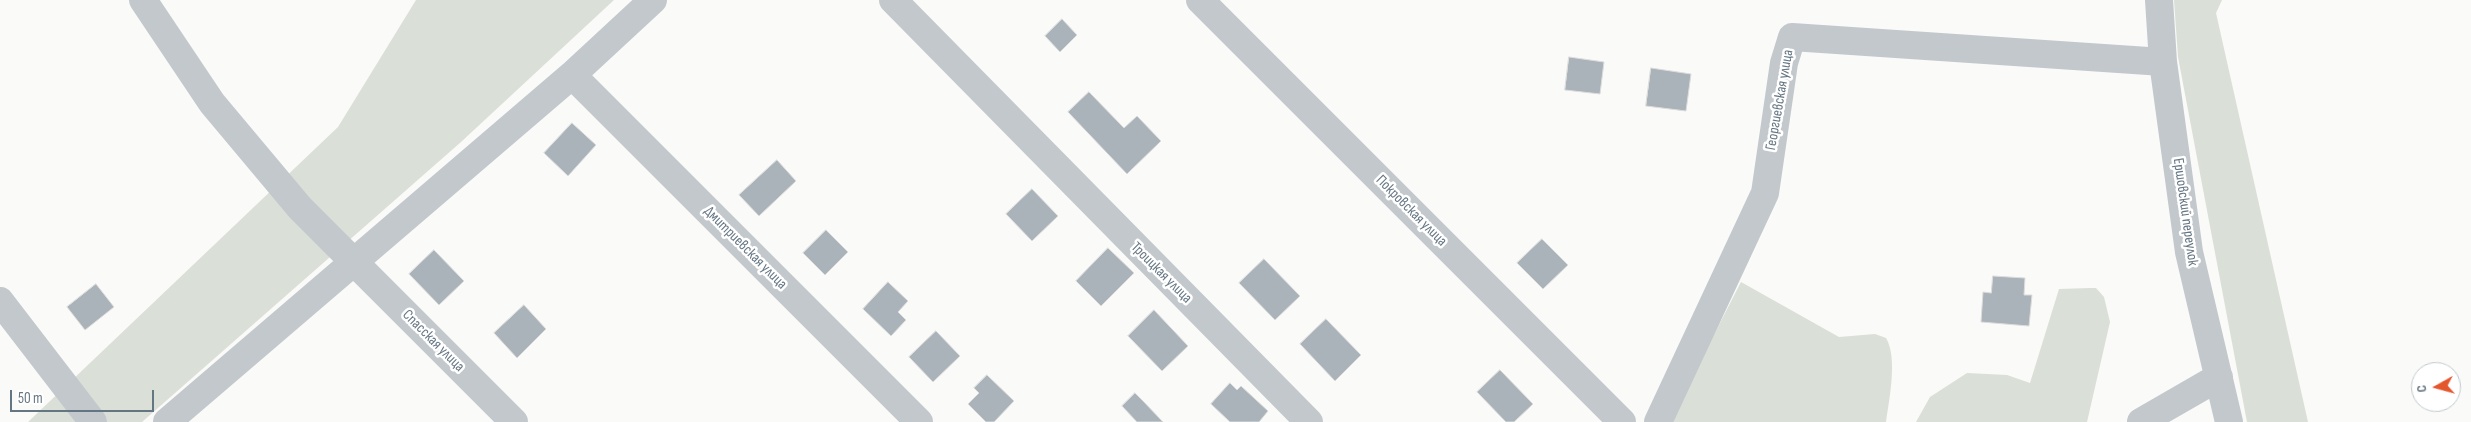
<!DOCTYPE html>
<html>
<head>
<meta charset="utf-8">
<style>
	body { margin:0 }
	#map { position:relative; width:2471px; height:422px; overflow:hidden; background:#fafaf8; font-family:"Sofia Sans Condensed",sans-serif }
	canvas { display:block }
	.north { position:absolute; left:2411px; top:362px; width:50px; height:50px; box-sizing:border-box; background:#fff; border:1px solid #c1c8cd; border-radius:50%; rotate:263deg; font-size:14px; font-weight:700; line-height:20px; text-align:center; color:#657683 }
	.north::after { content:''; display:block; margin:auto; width:18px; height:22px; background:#e4572e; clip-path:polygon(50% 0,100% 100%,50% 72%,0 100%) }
	.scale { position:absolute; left:10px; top:390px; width:144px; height:22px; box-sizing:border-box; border:2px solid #657683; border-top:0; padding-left:6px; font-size:15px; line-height:18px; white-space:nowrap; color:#657683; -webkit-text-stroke:4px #fff; paint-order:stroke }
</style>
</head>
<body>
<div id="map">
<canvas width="2471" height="422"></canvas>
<div class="north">С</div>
<div class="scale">50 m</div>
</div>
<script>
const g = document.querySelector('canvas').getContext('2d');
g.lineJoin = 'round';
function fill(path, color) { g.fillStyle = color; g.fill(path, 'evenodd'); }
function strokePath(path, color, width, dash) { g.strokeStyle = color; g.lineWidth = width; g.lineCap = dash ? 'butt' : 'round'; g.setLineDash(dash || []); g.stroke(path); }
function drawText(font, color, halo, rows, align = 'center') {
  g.font = font + ' "Sofia Sans Condensed",sans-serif'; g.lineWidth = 5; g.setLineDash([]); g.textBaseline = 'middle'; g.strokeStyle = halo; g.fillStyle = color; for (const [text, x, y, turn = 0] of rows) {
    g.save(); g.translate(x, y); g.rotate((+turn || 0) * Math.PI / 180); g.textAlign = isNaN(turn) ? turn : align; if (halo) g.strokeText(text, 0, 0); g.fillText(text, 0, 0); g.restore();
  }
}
fill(new Path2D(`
	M416 0H614L461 142 142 422H28L338 127Z
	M2174 0H2222L2216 13 2308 422H2247L2178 57Z
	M1741 282 1839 337 1875 334 1886 338C1898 358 1889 400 1886 422H1669Z
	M2090 288H2096L2104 297 2110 322 2087 422H1916L1930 397 1967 373 2007 375 2030 383 2059 289Z`), '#dadfd7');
const building = new Path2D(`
	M1062 19 1077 35 1060 52 1045 36Z
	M1569 57 1604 62 1600 94 1565 90Z
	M1651 68 1691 74 1686 111 1646 106Z
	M1089 92 1124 128 1137 116 1161 141 1127 174 1068 112Z
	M572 123 596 145 568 176 544 153Z
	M777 160 796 181 759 216 739 195Z
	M1032 189 1058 216 1032 241 1006 214Z
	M826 230 848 252 825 275 803 253Z
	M1542 239 1568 265 1543 289 1517 263Z
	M1108 248 1134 273 1101 306 1076 281Z
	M434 250 464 281 439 305 409 274Z
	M1264 259 1300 296 1275 320 1239 283Z
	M1993 276 2025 278 2024 295H2032L2029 326 1981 322 1983 292 1991 293Z
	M888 282 908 301 898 312 906 320 891 336 863 309Z
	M96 284 114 307 85 330 67 307Z
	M524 305 546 329 517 358 494 333Z
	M1154 310 1188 346 1162 371 1128 336Z
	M1326 319 1361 355 1335 381 1300 344Z
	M936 331 960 356 933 382 909 357Z
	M1500 370 1533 404 1514 422H1506L1477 392Z
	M987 375 1014 401 994 422H986L968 404 979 393 974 388Z
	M1230 383 1237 390 1241 386 1268 411 1259 422H1230L1211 404Z
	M1135 393 1143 401 1163 422H1137L1122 406Z`);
fill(building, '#aab3b9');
strokePath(building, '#dcdcda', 1);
strokePath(new Path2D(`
	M143 0 212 103 300 208 514 422
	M893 0 1309 422
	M1200 0 1622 422
	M2159 0 2163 62 2189 252 2229 422
	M572 75 919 422
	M0 301 93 422
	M167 422 572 75 653 0
	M1658 422 1765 193 1784 63 1792 37 2163 62
	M2141 422 2219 377`), '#c3c8cc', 28);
drawText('15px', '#657683', '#fff', [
	["Георгиевская улица",1780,100,-80],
	["Покровская улица",1411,211,45],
	["Ершовский переулок",2185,212,82],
	["Дмитриевская улица",745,248,45],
	["Троицкая улица",1161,273,45],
	["Спасская улица",433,341,45]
]);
</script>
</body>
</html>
